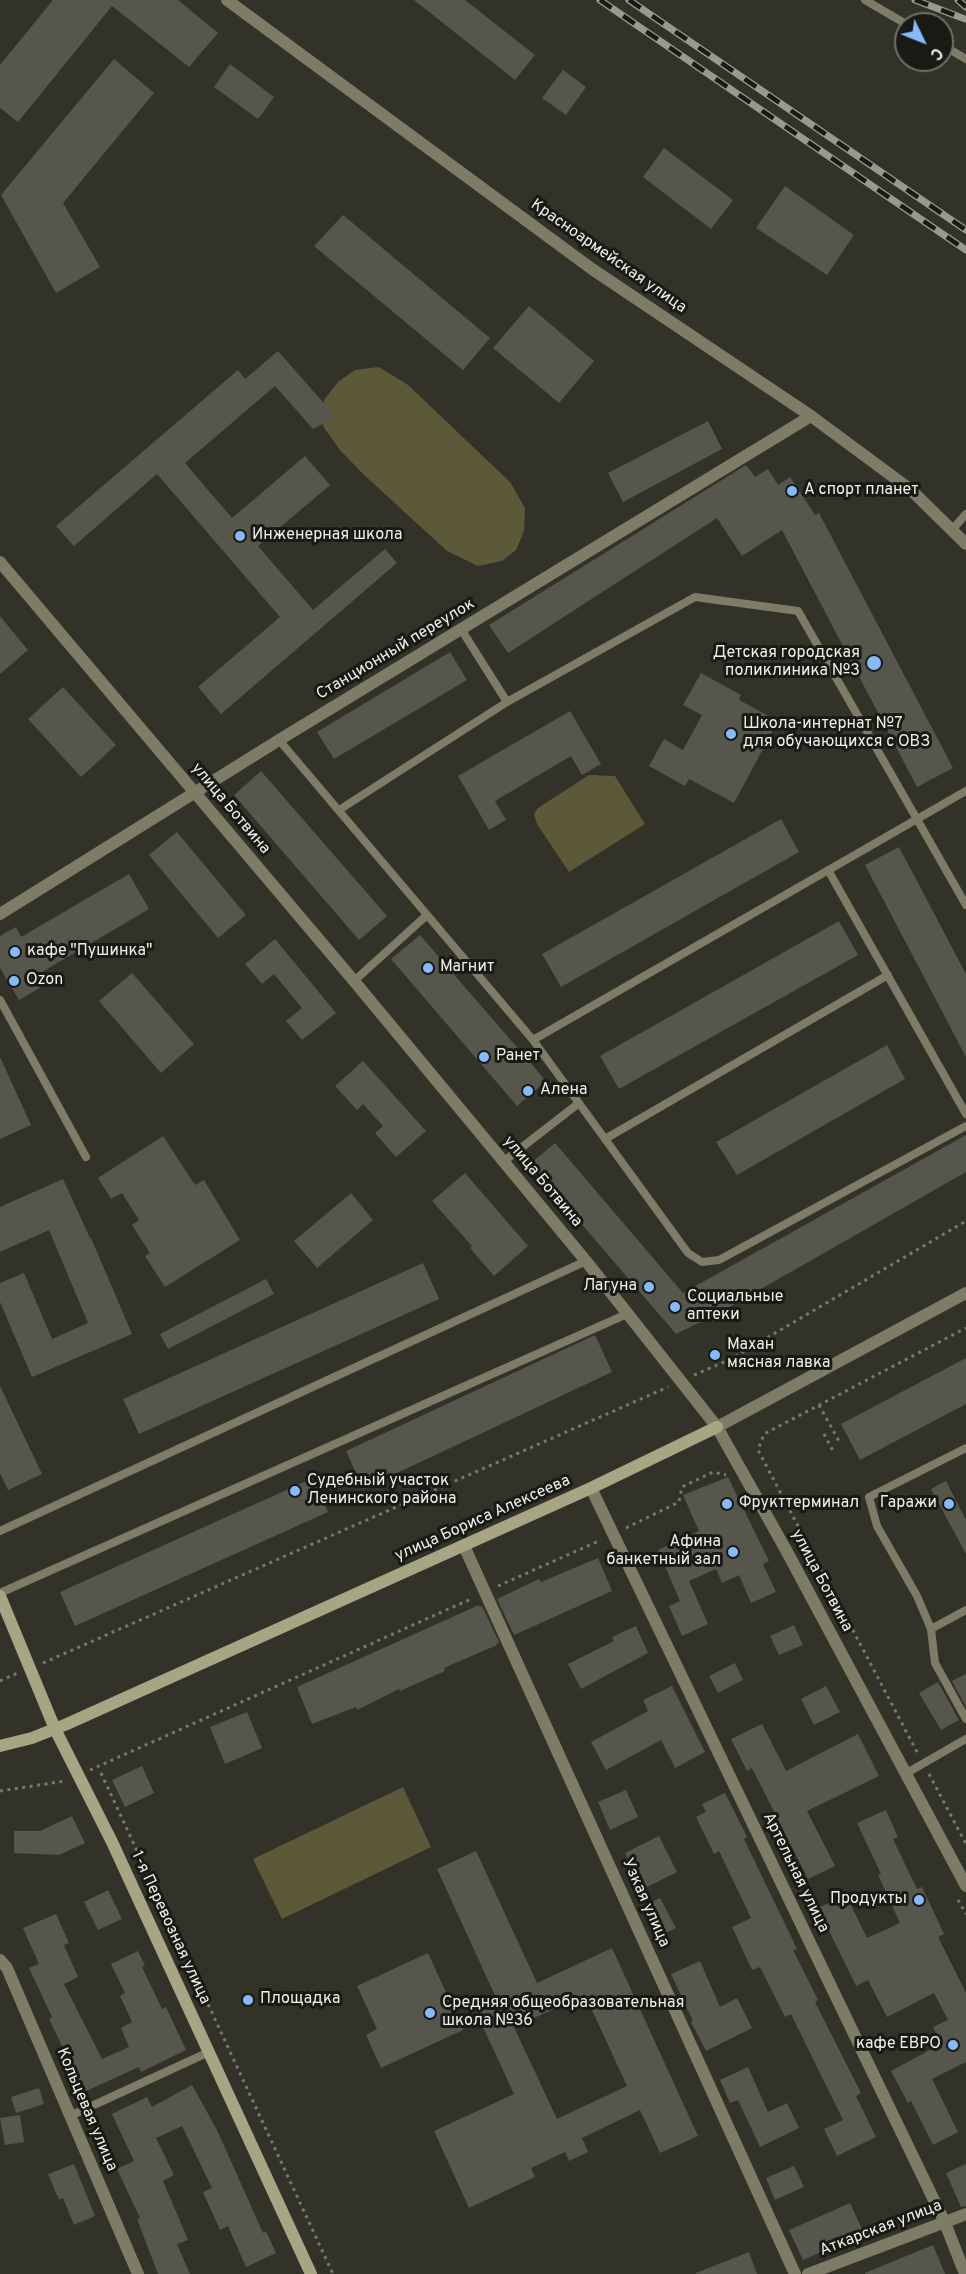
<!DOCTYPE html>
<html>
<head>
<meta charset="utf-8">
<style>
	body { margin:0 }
	#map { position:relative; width:966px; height:2274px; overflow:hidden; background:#333228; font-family:Overpass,sans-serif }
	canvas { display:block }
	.north { position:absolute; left:894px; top:12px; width:60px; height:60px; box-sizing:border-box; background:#1a1a15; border:2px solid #6f6f6a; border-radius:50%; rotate:133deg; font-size:16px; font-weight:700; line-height:24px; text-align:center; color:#efefe9 }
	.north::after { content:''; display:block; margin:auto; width:21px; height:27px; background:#86bbfb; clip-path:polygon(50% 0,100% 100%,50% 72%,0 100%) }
</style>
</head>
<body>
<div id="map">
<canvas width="966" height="2274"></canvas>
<div class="north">С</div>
</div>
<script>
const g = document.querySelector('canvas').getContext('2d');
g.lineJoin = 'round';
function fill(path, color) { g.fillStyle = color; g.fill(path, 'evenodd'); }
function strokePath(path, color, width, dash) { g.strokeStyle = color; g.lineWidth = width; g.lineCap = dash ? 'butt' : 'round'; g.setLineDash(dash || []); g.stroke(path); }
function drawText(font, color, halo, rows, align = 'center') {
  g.font = font + ' Overpass,sans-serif'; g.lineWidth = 6; g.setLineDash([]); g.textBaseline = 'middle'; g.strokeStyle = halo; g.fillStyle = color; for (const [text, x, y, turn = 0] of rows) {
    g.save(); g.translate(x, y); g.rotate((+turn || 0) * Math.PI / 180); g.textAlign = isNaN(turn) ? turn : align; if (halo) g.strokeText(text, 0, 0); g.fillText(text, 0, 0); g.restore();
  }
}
fill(new Path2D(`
	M379 367 408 385 510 482 525 508 524 531 516 550 502 561 478 566 447 551 362 473 340 450 323 426 324 400 338 382 355 370Z
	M589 775 615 776 645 824 569 872 537 824 534 814 538 808Z
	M403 1787 431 1847 282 1919 253 1859Z`), '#5c5938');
fill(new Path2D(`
	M53 0H178L218 33 189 67 112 6 18 122 0 108V65Z
	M414 0H465L535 55 515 80Z
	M114 59 154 93 63 203 100 267 56 293 1 195Z
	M230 64 274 97 258 119 214 87Z
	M563 70 586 87 566 115 542 98Z
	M664 148 733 200 711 229 643 177Z
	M785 186 854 235 827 275 756 228Z
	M343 215 490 338 463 370 314 246Z
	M529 306 594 361 559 403 493 348Z
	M278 351 336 417 313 429 275 386 185 463 232 518 305 456 330 485 258 546 313 610 385 549 397 563 221 714 198 687 280 617 157 474 74 546 56 526 238 370 245 379Z
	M708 421 722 449 623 502 608 473Z
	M746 465 755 477 768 469 778 485 790 477 815 515 819 513 953 768 917 787 782 530 742 556 717 518 508 653 489 625Z
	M0 616 28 650 0 674Z
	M450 652 467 680 334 759 317 732Z
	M701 673 741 695 739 700 778 721 734 803 689 779 685 786 649 766 664 739 683 750 702 715 683 705Z
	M63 687 116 745 81 777 28 719Z
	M570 711 601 764 582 775 571 756 495 801 506 820 489 830 458 776Z
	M261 771 387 916 359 940 234 795Z
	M781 819 799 852 561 987 542 954Z
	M177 832 246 915 218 938 149 855Z
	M899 847 966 974V1057L865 865Z
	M129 874 149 909 42 972 48 983 19 1000 0 968V936L16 927 21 937Z
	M839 921 858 955 619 1089 600 1056Z
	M420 935 546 1081 517 1106 391 959Z
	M275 939 336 1013 302 1040 286 1021 302 1008 274 974 262 984 245 964Z
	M132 973 194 1044 161 1073 99 1001Z
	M887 1045 905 1079 737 1175 716 1142Z
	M0 1057 31 1125 0 1139Z
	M363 1061 426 1131 396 1157 375 1133 383 1126 363 1104 357 1110 335 1086Z
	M966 1135V1172L717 1314 676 1334 530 1164 555 1143 683 1293Z
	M163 1136 195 1185 204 1180 240 1240 165 1287 145 1256 150 1253 132 1225 139 1220 122 1193 111 1199 98 1178Z
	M465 1173 528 1246 494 1276 470 1248 472 1246 432 1201Z
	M63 1179 90 1238H91L132 1334 32 1377 0 1302V1283L24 1273 52 1339 88 1323 49 1230 0 1252V1207Z
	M351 1193 373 1220 317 1268 294 1241Z
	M423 1263 439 1299 139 1434 123 1399Z
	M266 1279 274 1294 168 1349 160 1334Z
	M595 1335 612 1372 363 1489 346 1451Z
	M966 1358V1404L860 1460 841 1424Z
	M0 1386 42 1474 8 1490 0 1473Z
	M728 1477 769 1561 763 1564 776 1592 751 1603 739 1575 722 1583 716 1569 689 1581 708 1624 682 1636 669 1606 680 1601 658 1550 699 1531 683 1495Z
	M313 1478 328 1512 75 1626 60 1592Z
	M946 1481 966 1520V1554L931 1489Z
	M598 1558 612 1591 514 1635 497 1599 539 1579 541 1582Z
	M479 1605 480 1607 482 1606 499 1642 496 1644 497 1645 444 1668 445 1671 400 1691 399 1689 357 1710 356 1707 312 1724 297 1687Z
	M794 1625 803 1645 779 1655 770 1636Z
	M636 1626 648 1653 581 1689 568 1664 614 1641 612 1637Z
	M735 1663 743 1680 718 1693 709 1676Z
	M966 1674V1707L952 1681Z
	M938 1682 959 1720 941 1730 919 1693Z
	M672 1686 705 1752 675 1768 661 1740 606 1770 591 1742 648 1711 643 1700Z
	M826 1686 840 1712 814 1725 801 1699Z
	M247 1712 262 1748 225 1764 210 1727Z
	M762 1724 786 1771 858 1734 879 1776 807 1811 835 1866 808 1879 752 1768 747 1771 731 1739Z
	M142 1766 154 1793 125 1807 112 1780Z
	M626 1790 638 1817 610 1830 598 1802Z
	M725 1793 747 1837 744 1839 797 1949 793 1950 818 2000 815 2002 861 2093 856 2096 876 2137 837 2156 824 2129 843 2120 791 2014 785 2017 760 1967 752 1970 732 1927 751 1918 719 1851 714 1854 696 1817 706 1812 702 1804Z
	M886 1810 898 1837 893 1839 917 1889 922 1887 944 1934 938 1937 966 1993V2062L932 2079 958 2132 933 2145 911 2101 908 2103 891 2071 941 2044 933 2027 948 2020 934 1993 887 2017 868 1980 856 1986 818 1908 846 1895 867 1938 900 1923 878 1875 881 1874 857 1823Z
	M72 1816 85 1843 59 1855 14 1853V1831H40Z
	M659 1836 677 1872 643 1889 625 1853Z
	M476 1851 537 1983 612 1948 698 2136 660 2153 640 2110 582 2138 588 2152 569 2161 565 2152 531 2168 535 2177 469 2208 434 2131 514 2094 476 2012 498 2002 437 1869ZM585 1995 627 2086 557 2119 514 2027Z
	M108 1890 122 1919 98 1930 84 1902Z
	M660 1898 676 1928 657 1937 642 1907Z
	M56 1914 69 1943 64 1945 78 1977 64 1984 102 2059 129 2047 121 2028 132 2022 120 1996 125 1993 111 1964 138 1951 145 1966 142 1967 162 2009 166 2007 186 2050 141 2072 139 2067 84 2092 49 2019 52 2017 29 1968 39 1964 23 1928Z
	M428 1953 463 2030 381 2068 366 2035 377 2029 357 1986Z
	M700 1961 720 2007 737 1998 752 2028 706 2051 691 2022 693 2021 671 1974Z
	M748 2067 768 2112 787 2103 799 2128 760 2147 738 2100 730 2103 720 2080Z
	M192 2085 217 2130 263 2233 266 2231 276 2253 246 2267 228 2226 220 2230 203 2192 212 2188 182 2126 156 2138 174 2175 163 2181 188 2240 177 2244 190 2274H158L137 2219 140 2218 117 2169 134 2161 112 2114 147 2097 152 2107Z
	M39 2088 44 2104 16 2113 11 2097Z
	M20 2115 24 2142 5 2145 0 2118Z
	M74 2164 95 2216 74 2225 63 2198 59 2200 48 2174Z
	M966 2164V2206L961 2207 946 2173Z
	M794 2166 804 2187 775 2200 766 2178Z
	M850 2203 864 2233 803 2260 789 2230Z
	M933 2245 945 2274H865V2273Z
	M749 2252 757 2274H696V2273Z`), '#57564c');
strokePath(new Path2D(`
	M694 1375 731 1359 966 1221
	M819 1405 840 1443
	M824 1434 833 1451
	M626 1528 679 1502 682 1487 713 1472 726 1475
	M498 1586 601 1540
	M43 1663 668 1387
	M0 1681 18 1673
	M917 1752 758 1450 764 1434 966 1328
	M90 1770 473 1598
	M101 1773 333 2274
	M929 1774 966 1844
	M0 1791 65 1781
	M958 1900 966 1914`), '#78786f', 3, [3, 4.5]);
strokePath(new Path2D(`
	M865 0 906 24
	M942 45 966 59
	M952 530 966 514
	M461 629 507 702
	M279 740 533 1040 688 1253 702 1262 719 1260 966 1126
	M339 810 507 702 695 597 798 611 966 905
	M828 870 966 1114
	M354 981 427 915
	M0 1000 86 1157
	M533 1040 966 791
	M605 1139 888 975
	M503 1162 579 1103
	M966 1448 869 1497 877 1526 917 1596 931 1629 935 1663 966 1719
	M0 1531 586 1261
	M0 1593 627 1314
	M931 1629 966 1610
	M905 1774 966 1739
	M70 2116 209 2052`), '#7d7c67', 8);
strokePath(new Path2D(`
	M0 562 354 981 586 1261 717 1427 786 1550 966 1886
	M0 914 279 740 811 416
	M591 1488 945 2223 965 2274
	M464 1546 795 2274
	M0 1960 7 1968 138 2274
	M808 2274 966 2214`), '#7d7c67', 12);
strokePath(new Path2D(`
	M227 0 592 269 811 416 911 490 966 544
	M717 1427 966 1293`), '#7d7c67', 12);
strokePath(new Path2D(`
	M0 1596 55 1729 112 1842 311 2274
	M0 1746 32 1738 67 1724 591 1488 717 1427`), '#a8a584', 12);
const rail = new Path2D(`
	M600 0 966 250
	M629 0 966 230
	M915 0 965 19
	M958 0 966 7`);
strokePath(rail, '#9a9991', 7);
strokePath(rail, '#1a1a15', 4.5, [14]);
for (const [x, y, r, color] of [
	[792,491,6,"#86bbfb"],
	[240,536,6,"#86bbfb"],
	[874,663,8,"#86bbfb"],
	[731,734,6,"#86bbfb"],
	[15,952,6,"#86bbfb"],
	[428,968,6,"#86bbfb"],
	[14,981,6,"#86bbfb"],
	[484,1057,6,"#86bbfb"],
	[528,1091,6,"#86bbfb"],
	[649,1287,6,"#86bbfb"],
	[675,1307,6,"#86bbfb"],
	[715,1355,6,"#86bbfb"],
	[295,1491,6,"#86bbfb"],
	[727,1504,6,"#86bbfb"],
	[949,1504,6,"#86bbfb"],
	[733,1552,6,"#86bbfb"],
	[919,1900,6,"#86bbfb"],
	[248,2000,6,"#86bbfb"],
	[430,2013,6,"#86bbfb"],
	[953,2045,6,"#86bbfb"]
]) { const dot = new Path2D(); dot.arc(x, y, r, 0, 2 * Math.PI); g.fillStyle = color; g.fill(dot); strokePath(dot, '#1a1a15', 2); }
drawText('16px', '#efefe9', '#1a1a15', [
	["Красноармейская улица",608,257,35],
	["Станционный переулок",396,650,-31],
	["улица Ботвина",230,809,50],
	["улица Ботвина",542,1182,50],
	["улица Бориса Алексеева",483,1519,-24],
	["улица Ботвина",821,1581,62],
	["Артельная улица",795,1873,64],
	["Узкая улица",645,1903,66],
	["1-я Перевозная улица",170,1928,65],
	["Кольцевая улица",86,2110,67],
	["Аткарская улица",881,2229,-21]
]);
drawText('16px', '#efefe9', '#1a1a15', [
	["А спорт планет",804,491],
	["Инженерная школа",252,536],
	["Детская городская",860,654,"right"],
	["поликлиника №3",860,672,"right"],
	["Школа-интернат №7",743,725],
	["для обучающихся с ОВЗ",743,743],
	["кафе \"Пушинка\"",27,952],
	["Магнит",440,968],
	["Ozon",26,981],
	["Ранет",496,1057],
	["Алена",540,1091],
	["Лагуна",637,1287,"right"],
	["Социальные",687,1298],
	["аптеки",687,1316],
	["Махан",727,1346],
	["мясная лавка",727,1364],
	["Судебный участок",307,1482],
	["Ленинского района",307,1500],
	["Фрукттерминал",739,1504],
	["Гаражи",937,1504,"right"],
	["Афина",721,1543,"right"],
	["банкетный зал",721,1561,"right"],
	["Продукты",907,1900,"right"],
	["Площадка",260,2000],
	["Средняя общеобразовательная",442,2004],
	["школа №36",442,2022],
	["кафе ЕВРО",941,2045,"right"]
], 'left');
</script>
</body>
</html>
